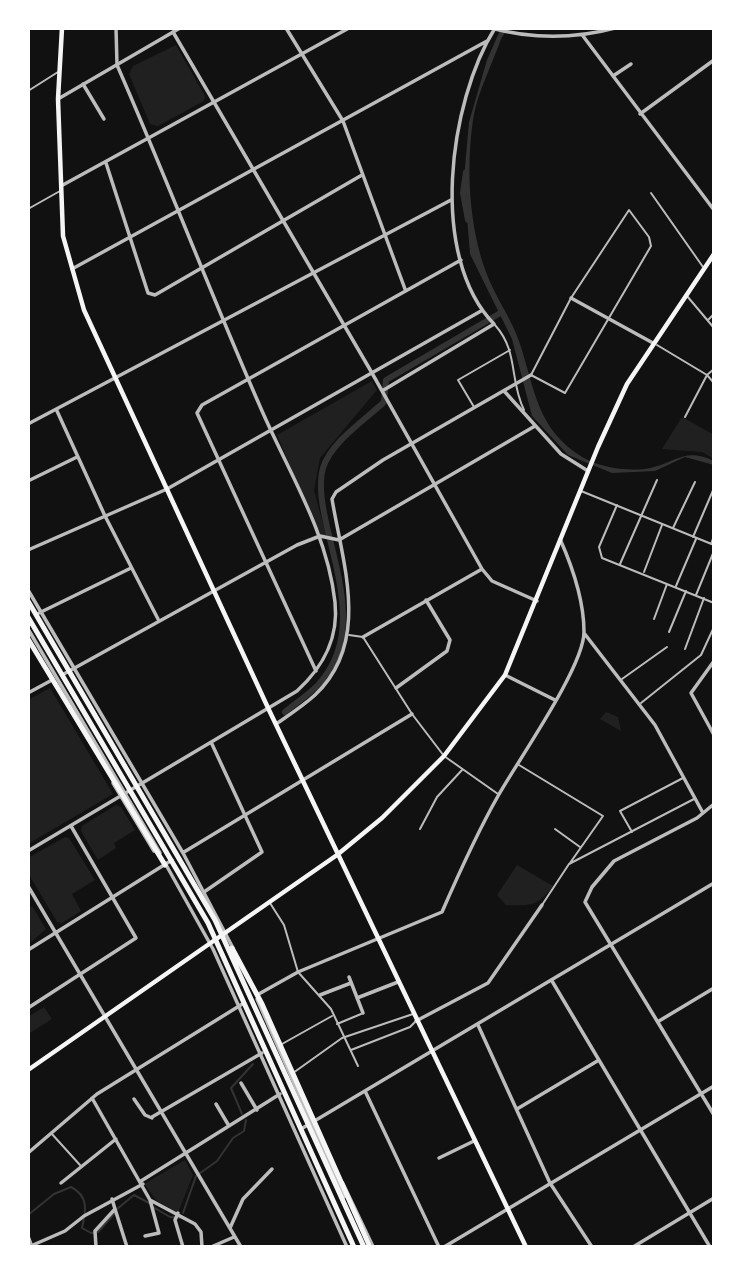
<!DOCTYPE html>
<html>
<head>
<meta charset="utf-8">
<style>
	body { margin:0 }
	#map { position:relative; width:742px; height:1275px; overflow:hidden; background:#111; font-family:Inter,sans-serif }
	canvas { display:block }
	.frame { position:absolute; inset:0; border:30px solid #fff; pointer-events:none }
</style>
</head>
<body>
<div id="map">
<canvas width="742" height="1275"></canvas>
<div class="frame"></div>
</div>
<script>
const g = document.querySelector('canvas').getContext('2d');
g.lineJoin = 'round';
function fill(path, color) { g.fillStyle = color; g.fill(path, 'evenodd'); }
function strokePath(path, color, width, dash) { g.strokeStyle = color; g.lineWidth = width; g.lineCap = dash ? 'butt' : 'round'; g.setLineDash(dash || []); g.stroke(path); }
fill(new Path2D(`
	M176 45 205 96 204 101 158 126 150 124 129 74 133 66Z
	M372 381 377 390 320 458 314 490 326 536 322 541 277 435Z
	M682 417 714 435V459L702 452 662 449Z
	M50 688 113 794 28 844V700Z
	M606 712 618 717 621 731 600 719Z
	M116 805 121 807 135 830 114 843 116 848 98 860 81 831 82 826Z
	M65 837 69 838 95 880 72 894 81 911 62 923 57 922 28 873V858Z
	M517 865 553 886C538 906 531 906 506 905L497 895Z
	M32 906 46 929 31 942 28 909Z
	M44 1007 52 1019 30 1033 28 1017Z
	M185 1160 193 1175 178 1213 156 1200 144 1184Z`), '#202020');
fill(new Path2D(`
	M501 28H508L501 39C492 65 477 93 473 120 466 168 469 226 486 272 495 297 512 319 520 344 535 390 537 429 582 457 601 468 633 473 654 467 679 460 686 448 714 461V465L685 457 655 471 612 473 568 455 532 416 512 339 470 254 467 217 465 167 469 122 487 60Z`), '#333');
strokePath(new Path2D(`
	M242 1114 231 1088 253 1064
	M153 1207 170 1217 180 1218
	M117 1209 134 1195 149 1203
	M183 1213 196 1176 217 1161 233 1138 244 1131 246 1120
	M28 1215 54 1194 71 1187C89 1196 86 1211 82 1228L91 1233 98 1232 114 1214`), '#333', 2);
strokePath(new Path2D(`
	M466 172 463 193 468 220
	M285 712C296 703 308 695 318 685 360 640 339 579 327 527 323 509 318 486 323 468 331 442 365 420 384 402L386 380 502 312`), '#333', 6);
strokePath(new Path2D(`
	M28 91 58 72
	M651 193 703 267
	M28 209 60 191
	M629 210 649 237 651 246 565 393 531 375 571 298Z
	M687 296 714 328
	M708 320 714 314
	M495 325C519 352 509 380 524 410
	M657 345 707 375 714 383
	M474 407 458 380 510 350
	M685 417 707 375 714 369
	M713 427 714 425
	M581 491 714 545
	M617 505 599 547 602 558 714 603
	M673 528 695 482
	M693 537 714 488
	M711 544 714 536
	M620 564 657 480
	M644 572 662 525
	M676 586 696 539
	M696 595 714 551
	M654 619 667 584
	M669 632 686 591
	M349 635 363 637 412 714 444 756 498 794
	M685 649 704 598
	M622 679 667 647
	M641 703 701 655 714 627
	M519 765 603 816 570 863
	M420 829 437 797 462 770
	M555 829 580 847
	M632 832 620 811 683 778
	M270 903 284 925 298 972 331 1009 358 1066
	M542 905 569 864 694 799
	M337 1024 361 1014
	M282 1044 332 1016
	M351 1050 410 1027 416 1021
	M293 1073 342 1038 413 1014
	M51 1133 80 1165
	M343 1182 374 1247`), '#bcbcbc', 2);
strokePath(new Path2D(`
	M286 28 343 121 405 289
	M491 28C532 39 574 39 615 28
	M173 32 372 373 482 569 492 581 537 601
	M583 36 714 210
	M613 76 631 64
	M83 84 104 119
	M640 114 714 60
	M106 163 148 293 155 295 362 175
	M61 186 349 28
	M72 269 487 41
	M571 298 653 343
	M382 391 494 324C428 256 449 102 495 28
	M505 392 561 454 588 471
	M57 411 105 516 158 619
	M28 424 451 200
	M28 481 77 457
	M339 540 535 426
	M28 550 167 489 481 311
	M28 590 183 853 233 948
	M39 613 131 568
	M28 629 160 853
	M584 633 655 725 703 813
	M363 637 482 569
	M714 661 691 693 714 735
	M316 671 197 413 202 405 461 260
	M62 675 297 545 320 536 339 540
	M505 675 555 700
	M396 688 447 651 450 640 426 600
	M28 693 52 680
	M276 724C289 715 303 706 315 695 371 642 343 565 332 499L336 492 383 460 531 375
	M113 783 154 851
	M714 804 697 818 614 861 592 887 585 902 714 1115
	M28 851 297 691C323 667 339 639 335 602 327 530 287 470 259 404 210 292 166 177 117 65L116 28
	M184 852 412 714
	M165 863 213 949 347 1247
	M28 886 241 1247
	M204 892 262 852 211 742
	M28 950 172 860
	M349 977 363 1013
	M552 981 710 1247
	M257 995 298 972 442 912C459 873 477 833 498 796 517 762 584 667 584 632 584 602 572 566 560 539
	M320 995 351 983
	M357 998 398 982
	M257 999 344 1197
	M28 1008 136 938 71 826
	M416 1021 488 983 542 905
	M659 1021 714 988
	M478 1025 550 1183 592 1247
	M241 1083 257 1110
	M365 1091 439 1247
	M92 1098 150 1200 195 1224 201 1232 202 1247
	M134 1099 145 1115 152 1118
	M216 1104 229 1126
	M517 1109 599 1060
	M152 1117 262 1053
	M301 1129 714 883
	M28 1153 97 1094 244 1003
	M439 1158 474 1141
	M141 1181 280 1094
	M61 1183 116 1139
	M115 1209 127 1247
	M178 1213 175 1220 183 1247
	M230 1228 243 1199 272 1169
	M28 1236 32 1247
	M145 1236 159 1233 150 1200
	M33 1245 65 1231 84 1216 143 1184
	M96 1247 95 1231 115 1209 112 1199
	M211 1247 234 1237
	M444 1247 714 1086
	M633 1247 714 1198`), '#bcbcbc', 3.5);
strokePath(new Path2D(`
	M58 99 180 28`), '#bcbcbc', 3.5);
strokePath(new Path2D(`
	M62 28 58 99 63 236 84 310 269 710 526 1247
	M28 1070 337 855 382 818 444 756 505 675 598 447 627 384 714 254`), '#f5f5f5', 4.5);
strokePath(new Path2D(`
	M28 601 215 920 364 1247
	M28 617 208 923 354 1247
	M28 639 165 865
	M232 948 262 1004 370 1247`), '#f5f5f5', 5);
</script>
</body>
</html>
